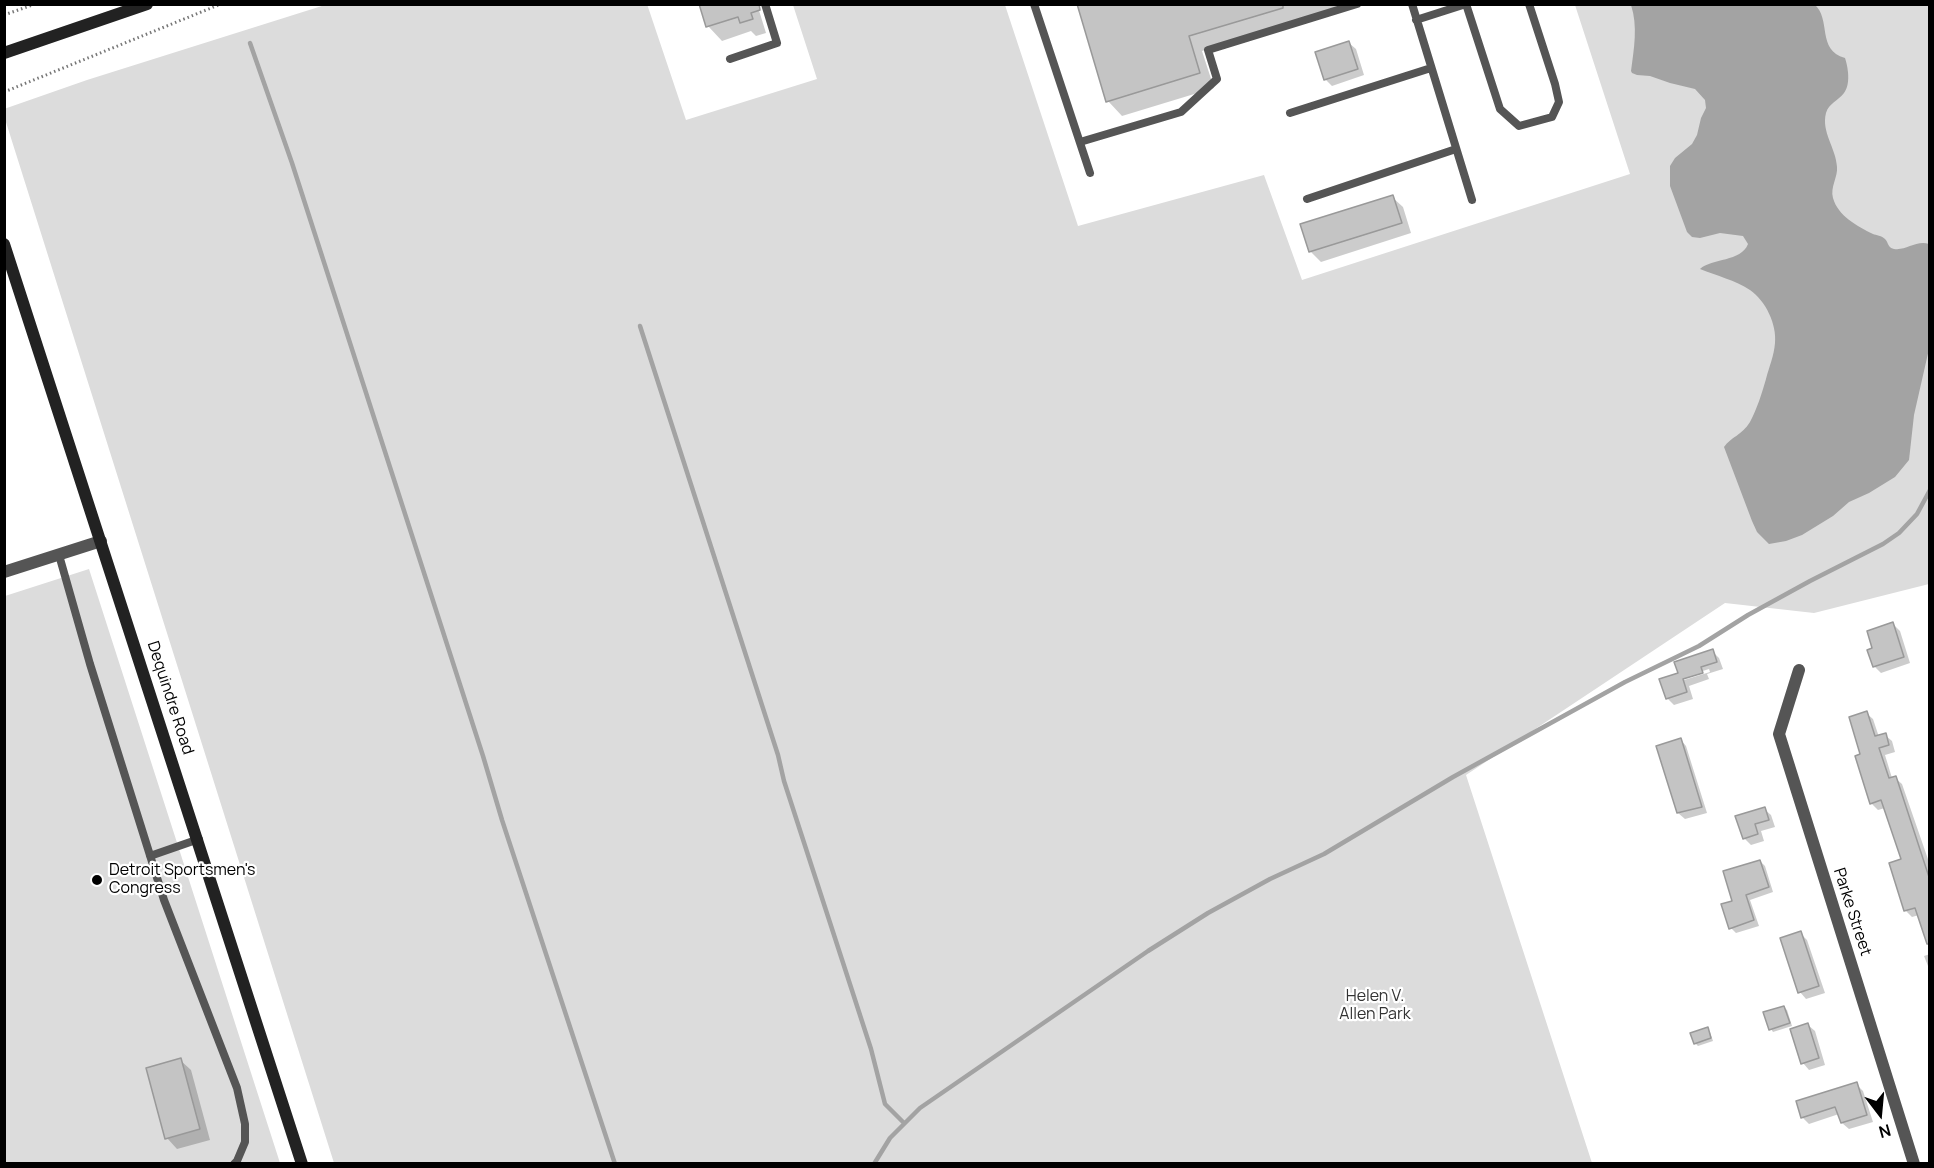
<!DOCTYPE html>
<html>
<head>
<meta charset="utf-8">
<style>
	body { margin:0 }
	#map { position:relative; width:1934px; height:1168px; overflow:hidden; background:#fff; font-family:Manrope,sans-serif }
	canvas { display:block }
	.frame { position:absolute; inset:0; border:6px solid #000; pointer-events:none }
	.north { position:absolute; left:1850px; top:1084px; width:60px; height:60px; -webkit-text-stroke:4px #fff; paint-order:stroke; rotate:164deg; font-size:16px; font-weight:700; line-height:24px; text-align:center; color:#000 }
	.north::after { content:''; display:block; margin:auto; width:21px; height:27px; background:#000; clip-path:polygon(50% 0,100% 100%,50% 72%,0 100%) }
</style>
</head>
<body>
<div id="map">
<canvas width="1934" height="1168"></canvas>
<div class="frame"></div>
<div class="north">N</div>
</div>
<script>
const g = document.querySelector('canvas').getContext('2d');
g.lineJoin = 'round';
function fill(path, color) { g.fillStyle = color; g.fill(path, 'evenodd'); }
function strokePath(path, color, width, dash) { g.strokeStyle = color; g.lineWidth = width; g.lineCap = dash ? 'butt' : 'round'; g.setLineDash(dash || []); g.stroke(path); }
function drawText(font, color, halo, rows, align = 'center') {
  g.font = font + ' Manrope,sans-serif'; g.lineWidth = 4.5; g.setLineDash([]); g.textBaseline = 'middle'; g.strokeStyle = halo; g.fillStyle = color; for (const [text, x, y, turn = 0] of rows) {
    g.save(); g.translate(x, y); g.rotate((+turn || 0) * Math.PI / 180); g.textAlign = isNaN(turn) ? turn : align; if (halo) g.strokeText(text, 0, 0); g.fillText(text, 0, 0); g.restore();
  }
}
fill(new Path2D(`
	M647 4 686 120 817 79 793 5H1005L1078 226 1264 175 1302 280 1630 174 1575 5H1929V584L1814 613 1725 603 1466 775 1592 1163H334L5 119 4 109 87 80 325 5Z
	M89 569 280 1163 5 1164V596Z`), '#dcdcdc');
fill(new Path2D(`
	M1631 5 1814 4C1832 19 1816 50 1845 58 1848 67 1851 84 1844 93 1838 101 1829 103 1826 113 1821 132 1836 148 1837 167 1838 177 1830 187 1833 198 1838 216 1857 226 1873 234 1876 235 1882 236 1885 239 1889 243 1887 247 1894 249 1906 251 1916 240 1929 244V349L1914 415 1909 460 1895 477 1869 493 1849 502 1833 516 1802 535 1786 541 1769 544 1757 532 1752 521 1724 447C1731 437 1742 435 1750 422 1757 409 1762 393 1766 379 1769 367 1774 356 1775 343 1777 325 1766 301 1750 290 1735 280 1717 276 1700 269 1712 258 1741 262 1748 244L1743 236 1720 233 1700 238 1692 237 1687 232 1670 186V166L1675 158 1692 144 1697 135 1701 118 1706 108 1705 100 1695 89 1670 83 1650 76 1637 75 1632 73 1631 71C1634 49 1638 26 1631 5Z`), '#a3a3a3');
fill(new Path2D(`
	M757 4 766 33 756 36 751 31 722 41 708 26Z
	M1078 4H1354L1202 51 1214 88 1122 116 1108 101Z
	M1349 43 1356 49 1364 75 1332 86 1325 79Z
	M1392 197 1403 207 1411 233 1321 262 1310 251Z
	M1893 624 1900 631 1910 663 1881 673 1874 666V649Z
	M1712 651 1719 658 1723 669 1707 674 1709 679 1689 686 1693 699 1674 705 1667 698 1680 674ZM1709 669 1710 672 1684 680V677Z
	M1866 713 1873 719 1879 737 1885 735 1892 741 1895 752 1885 755 1892 778H1895L1902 784 1930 865 1929 932 1922 925 1919 915 1912 917 1905 910 1903 860 1885 808 1878 810 1871 803 1862 755Z
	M1680 739 1686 746 1707 813 1685 819 1678 813Z
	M1764 809 1771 815 1775 827 1761 831 1764 841 1751 845 1744 838Z
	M1760 861 1765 866 1773 892 1750 900 1759 926 1736 933 1731 928 1734 902Z
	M1800 933 1807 940 1825 993 1806 999 1800 992Z
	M1930 954V971L1924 956Z
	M1784 1007 1787 1010 1792 1026 1773 1032 1771 1029Z
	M1808 1025 1815 1031 1825 1065 1809 1070 1803 1063Z
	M1707 1029 1710 1032 1713 1041 1698 1046 1695 1043Z
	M180 1060 191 1070 210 1140 177 1149 167 1138Z
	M1856 1084 1863 1091 1873 1122 1849 1129 1842 1123 1839 1114 1809 1124 1802 1117Z`), '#0003');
strokePath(new Path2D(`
	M250 43 292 163 483 756 502 820 615 1164
	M640 326 778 755 784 781 871 1049 885 1104 904 1123
	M874 1164 890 1138 920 1108 1148 951 1208 913 1270 879 1324 854 1453 777 1625 682 1699 646 1748 615 1810 581 1883 544 1899 533 1917 514 1930 490`), '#a3a3a3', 4.5);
const building = new Path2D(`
	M699 4H759L760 10 751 13 753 19 740 23 738 17 706 27Z
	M1077 4H1283V8L1189 36 1200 73 1106 102Z
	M1349 41 1358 69 1324 80 1315 52Z
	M1393 195 1402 223 1309 252 1300 224Z
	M1893 622 1904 657 1873 667 1867 650 1872 648 1867 631Z
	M1713 649 1717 662 1701 667 1703 673 1683 679 1687 692 1666 699 1659 679 1678 673 1674 662Z
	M1867 711 1875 736 1886 733 1889 745 1879 748 1889 778 1896 776 1929 877V944H1927L1915 908 1904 911 1889 863 1901 859 1881 800 1870 804 1855 756 1860 754 1849 717Z
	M1681 738 1702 807 1677 813 1656 746Z
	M1765 807 1769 820 1755 824 1758 834 1743 839 1735 816Z
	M1760 860 1769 887 1746 895 1754 920 1729 929 1721 904 1732 901 1723 871Z
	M1801 931 1819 986 1798 993 1780 938Z
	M1784 1006 1790 1023 1769 1030 1763 1012Z
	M1808 1023 1819 1058 1801 1064 1790 1029Z
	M1708 1027 1711 1038 1694 1044 1690 1033Z
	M181 1058 200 1129 165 1139 146 1068Z
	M1857 1082 1867 1115 1841 1123 1835 1107 1801 1118 1796 1101Z`);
fill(building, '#c4c4c4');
strokePath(building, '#999', 1.5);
strokePath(new Path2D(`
	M4 15 35 4
	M4 92 221 4`), '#777', 3, [1.5, 3]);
strokePath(new Path2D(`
	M1034 4 1090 173
	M1412 4 1472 200
	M1416 20 1466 4 1500 109 1519 126 1552 117 1559 102 1555 84 1529 4
	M730 59 777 43 765 4
	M1290 113 1431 68
	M1080 142 1181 112 1217 79 1208 50 1357 4
	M1307 199 1456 149
	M59 555 90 664 164 900 237 1088 245 1124V1142L237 1161 234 1164
	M150 856 199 839`), '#555', 8);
strokePath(new Path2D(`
	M4 572 101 541
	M1799 670 1779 734 1914 1164`), '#555', 12);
strokePath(new Path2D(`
	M4 53 147 4
	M4 244 302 1164`), '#222', 12);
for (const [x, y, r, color] of [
	[97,880,6,"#000"]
]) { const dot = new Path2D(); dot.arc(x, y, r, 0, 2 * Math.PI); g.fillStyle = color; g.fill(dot); strokePath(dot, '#fff', 2); }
drawText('16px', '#000', '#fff', [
	["Dequindre Road",170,698,72],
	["Parke Street",1852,912,72]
]);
drawText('16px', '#000', '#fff', [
	["Detroit Sportsmen's",109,871],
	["Congress",109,889]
], 'left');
drawText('16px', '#333', '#fff', [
	["Helen V.",1375,997],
	["Allen Park",1375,1015]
]);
</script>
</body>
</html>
